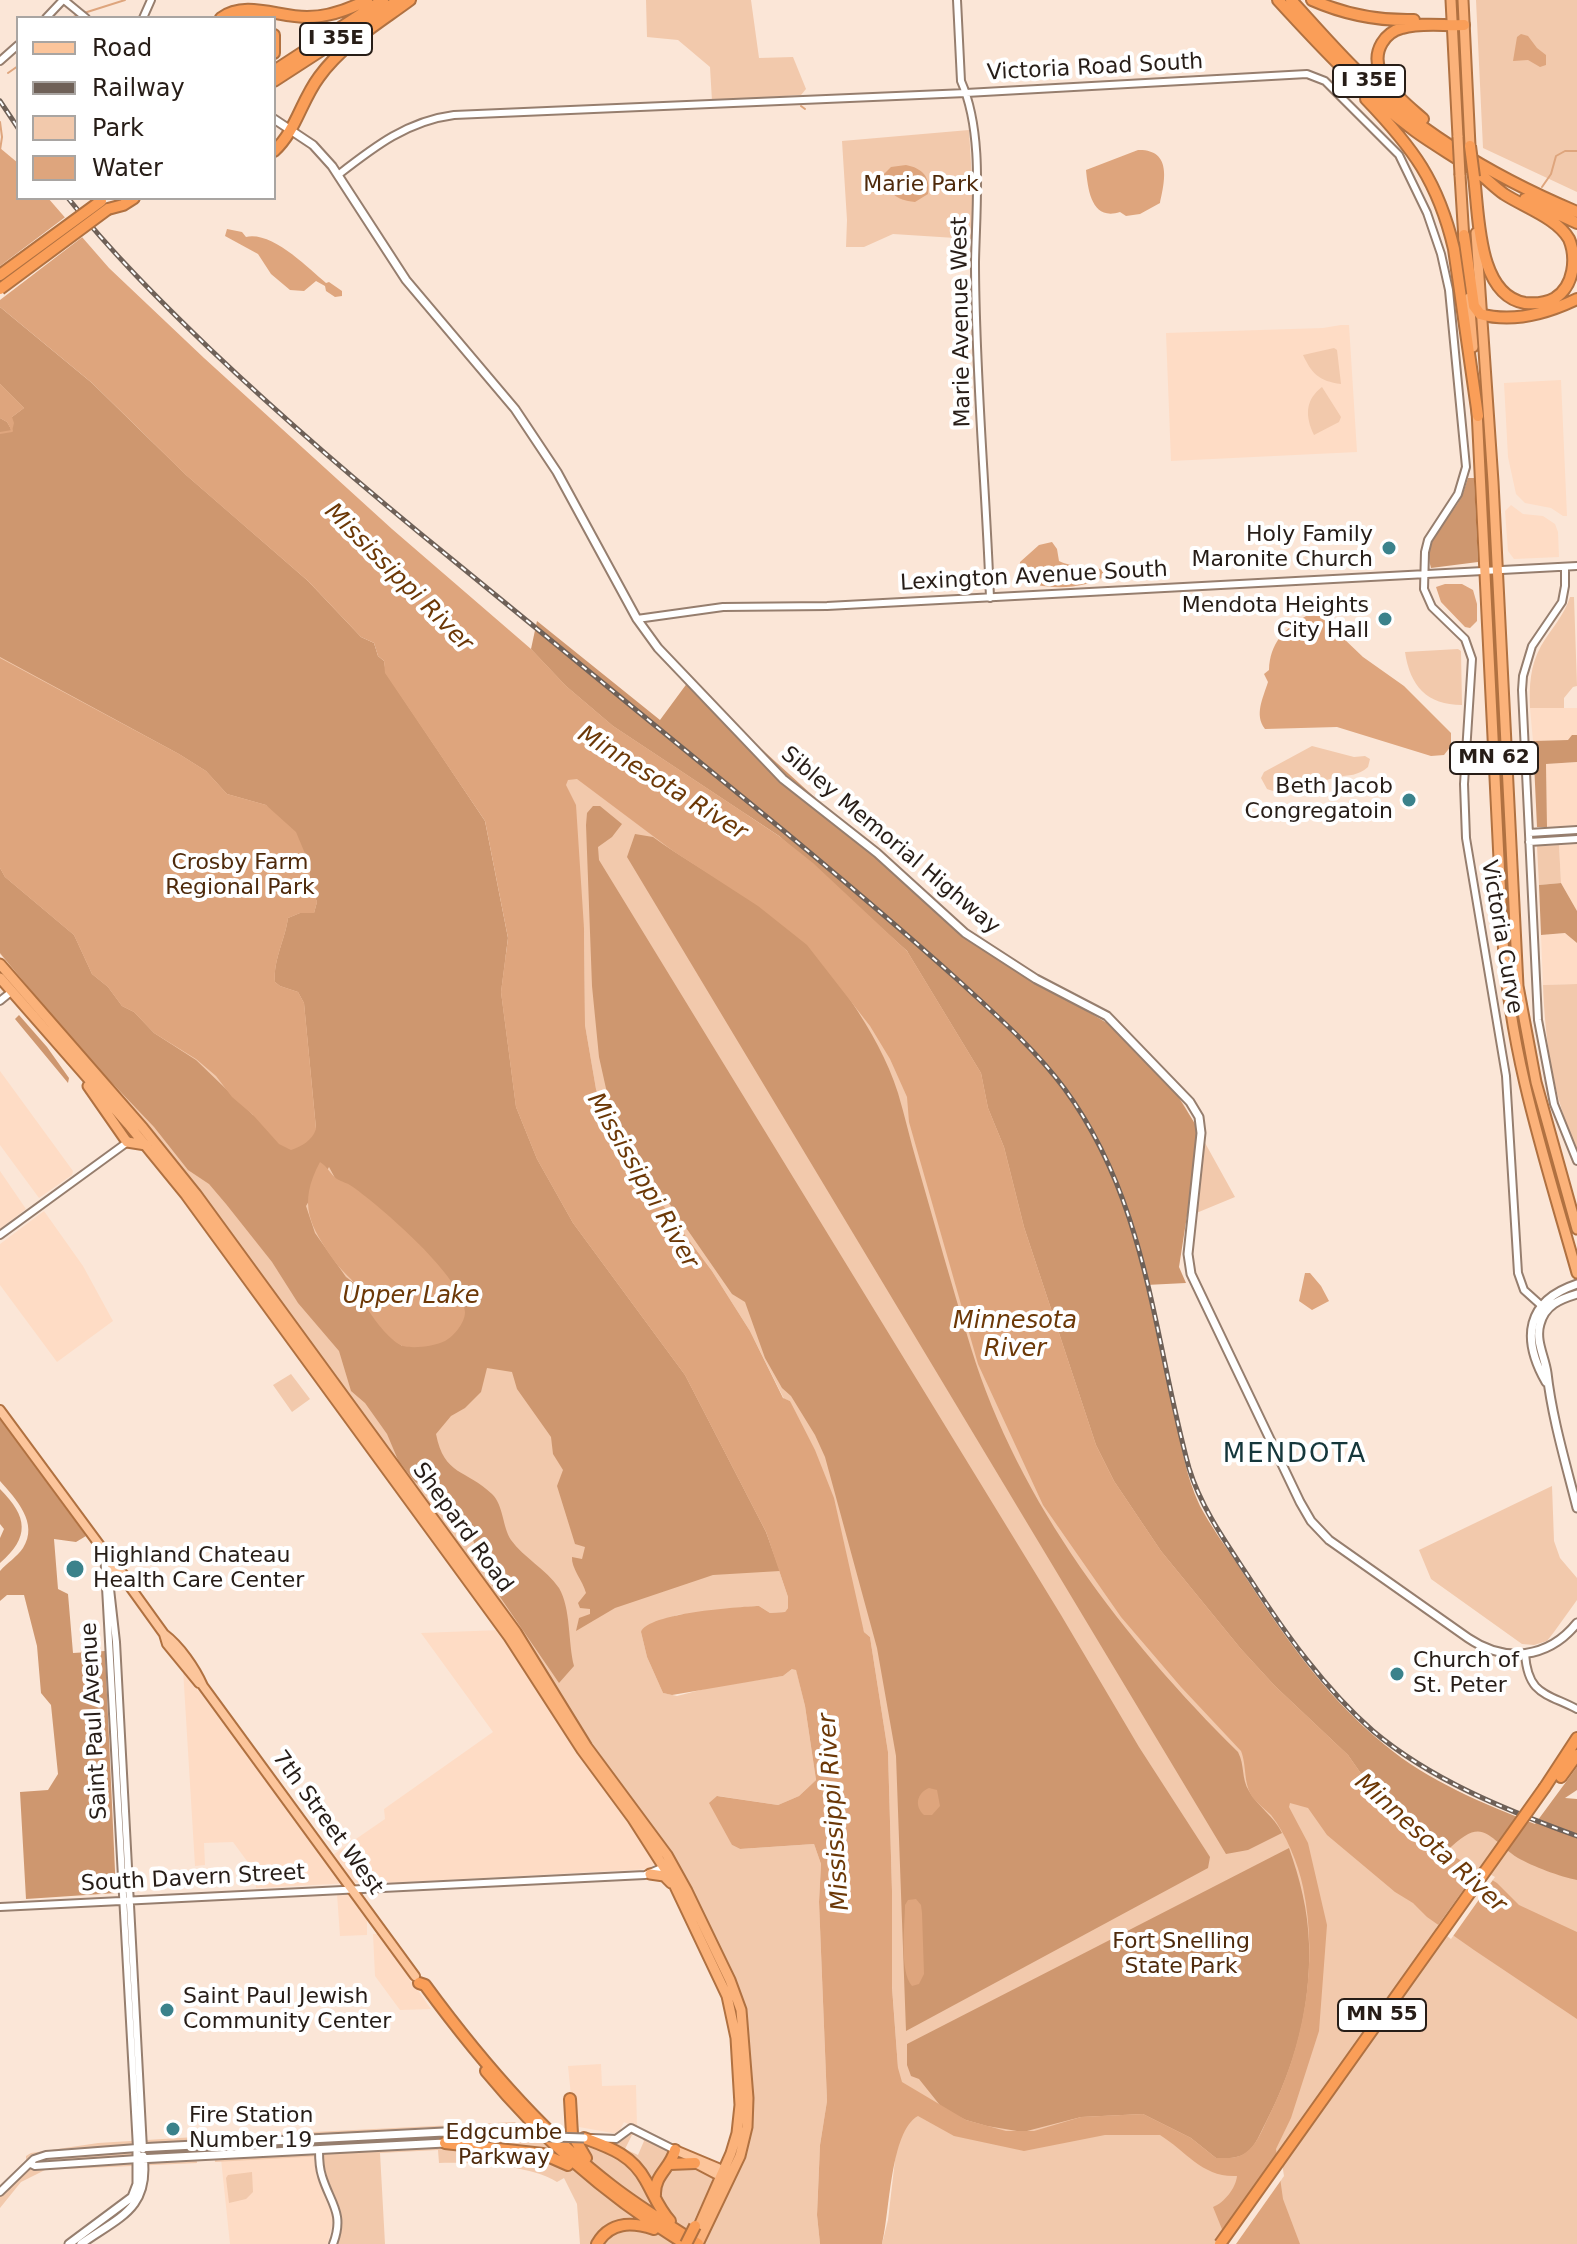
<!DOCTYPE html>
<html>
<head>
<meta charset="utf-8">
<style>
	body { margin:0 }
	#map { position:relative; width:1577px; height:2244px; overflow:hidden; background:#fbe6d7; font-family:"DejaVu Sans",sans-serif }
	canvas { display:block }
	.legend { position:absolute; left:16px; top:16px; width:260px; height:184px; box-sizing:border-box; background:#fff; border:2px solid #a9a5a2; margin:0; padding:10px 14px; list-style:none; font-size:24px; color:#271d17 }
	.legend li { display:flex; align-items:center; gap:16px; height:40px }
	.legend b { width:40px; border:2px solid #a9a5a2 }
</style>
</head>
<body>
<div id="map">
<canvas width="1577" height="2244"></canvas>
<ul class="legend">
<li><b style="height:10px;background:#fcc59b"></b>Road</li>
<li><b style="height:10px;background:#6f6158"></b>Railway</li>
<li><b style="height:22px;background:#f2c9ac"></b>Park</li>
<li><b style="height:22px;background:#dea57d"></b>Water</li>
</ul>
</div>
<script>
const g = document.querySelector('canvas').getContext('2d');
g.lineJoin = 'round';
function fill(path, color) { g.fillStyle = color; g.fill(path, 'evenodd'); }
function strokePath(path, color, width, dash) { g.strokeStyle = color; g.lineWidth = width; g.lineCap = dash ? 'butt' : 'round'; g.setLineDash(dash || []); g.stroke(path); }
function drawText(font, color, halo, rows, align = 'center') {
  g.font = font + ' "DejaVu Sans",sans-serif'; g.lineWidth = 8; g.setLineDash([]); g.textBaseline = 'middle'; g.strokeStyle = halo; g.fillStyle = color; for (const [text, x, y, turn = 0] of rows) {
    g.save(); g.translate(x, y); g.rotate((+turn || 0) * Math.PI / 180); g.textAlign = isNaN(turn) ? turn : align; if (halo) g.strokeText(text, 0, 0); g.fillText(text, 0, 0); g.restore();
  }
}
fill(new Path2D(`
	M1341 325H1349L1357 452 1171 461 1166 333 1323 328Z
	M1561 380 1567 516H1563L1551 508 1525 503 1516 494 1508 457 1504 383Z
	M1511 505 1523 514 1543 516 1555 524 1558 532 1559 557 1514 559 1508 551 1505 511Z
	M1530 708H1577V735L1572 736 1569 740 1533 741Z
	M1577 762V825L1547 827 1546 764Z
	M1577 844V911L1561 883 1559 845Z
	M1565 933 1577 943V984L1543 985 1541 935Z
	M0 1071 73 1171 72 1175 39 1198 0 1145Z
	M0 1171 26 1209 0 1229Z
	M44 1211 83 1266 113 1321 57 1362 0 1285V1244Z
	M501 1630 579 1750 654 1857V1864L651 1869 389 1883 388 1881 256 1888 255 1872 233 1842 204 1843 205 1865 195 1866 183 1669 324 1861 385 1819 384 1809 493 1732 421 1633Z
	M337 1894H348L367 1920V1935L340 1936Z
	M373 1934H378L431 2009 400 2010 375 1976Z
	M601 2064 602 2086 636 2085 637 2128 624 2122 618 2134 579 2127 576 2099 571 2096 568 2066Z
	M314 2154 317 2173 331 2201 334 2216 328 2244H230L221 2159Z`), '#fedcc5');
fill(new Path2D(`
	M646 0H751L759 58 793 57 806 89 801 95 712 101 710 67 678 40 647 37Z
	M1476 0H1577V192L1483 148Z
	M969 130 974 213 971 239 893 234 864 247H846L847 220 842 141Z
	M0 307 308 581 361 637 766 1532 788 1597V1608L785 1612 770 1613 759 1606 677 1615 641 1632 647 1657 663 1693 677 1696 712 1687 783 1676 792 1669H796L805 1706 816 1780 799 1796 778 1805 718 1796 732 1845 740 1849 814 1844 821 1864 819 1902 827 2101 820 2145 817 2215 820 2244H702L742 2156 744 2015 676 1863 396 1462 149 1129 0 954Z
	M1334 348 1337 350 1341 384C1319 381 1312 374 1303 355Z
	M1322 387 1341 417 1339 422 1314 435C1305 416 1305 400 1322 387Z
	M1570 597H1574L1577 686 1573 687 1564 698V708H1530C1529 686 1530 666 1541 646 1551 629 1564 616 1570 597Z
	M531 649 567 660 1080 1100 1179 1096 1235 1197 1131 1240 1180 1453 1199 1508 1289 1645 1334 1698 1384 1748 1421 1773 1495 1810 1577 1840V2244H882L888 2220 897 2143 898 2068 892 1986V1891L888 1752 870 1637 864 1632 790 1401 784 1399 750 1331 712 1271 633 1165 605 1115 596 1089 585 1025 584 928 518 707Z
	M1458 649 1461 651 1462 705C1427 705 1410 686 1405 652Z
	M1312 746 1354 757 1365 756 1370 759 1368 767C1358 776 1349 775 1337 777 1312 783 1293 799 1267 789L1261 778 1264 772Z
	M1559 845 1561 883 1539 885 1537 846Z
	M1577 984V1149C1553 1098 1545 1041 1543 985Z
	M291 1374 310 1399 292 1412 273 1385Z
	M1552 1486 1554 1541 1560 1558 1577 1578V1600L1554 1632 1547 1641 1534 1645 1522 1644 1431 1579 1419 1550Z
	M515 2122 532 2140H542L568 2166 643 2223 624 2222 595 2244H580L577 2204 564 2178 557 2182C531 2165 469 2162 439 2163L438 2150 380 2153 385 2244H336C351 2208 324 2189 323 2156L215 2162 213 2137Z
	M632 2132 636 2135H632L625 2149 638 2155 644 2141 642 2138 671 2152 653 2184 605 2141H621Z
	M195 2137 197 2163 45 2170 21 2182 0 2208V2186L26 2161V2156L31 2153 98 2143Z
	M577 2142 591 2143 630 2162 661 2215 595 2166Z
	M685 2164 711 2176 713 2181 688 2233 673 2221 657 2191 669 2168Z
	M252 2172 253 2192 246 2199 229 2203 226 2178 228 2175Z
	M618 2227 656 2231 677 2244H600Z`), '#f2c9ac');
fill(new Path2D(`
	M0 307 92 383 186 475 308 581 361 637 374 643 378 656 384 661 386 673 485 821 508 938 501 992 516 1107 537 1159 573 1223 685 1375 766 1532 780 1571 713 1575 615 1608 576 1631 579 1618 590 1614V1609L580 1608 578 1603 586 1593C583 1581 571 1568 572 1557L582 1559 585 1547 575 1544 557 1486 563 1470 553 1454 551 1437 517 1389 512 1372 487 1368 481 1392 465 1408 451 1416 436 1434C444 1476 466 1469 492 1494 504 1506 502 1526 511 1540 524 1558 546 1569 559 1588 571 1608 568 1643 574 1666L559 1683 485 1575 473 1540 454 1519 443 1499 415 1482 398 1460 387 1434 365 1403 351 1391 339 1351 298 1303 272 1262 226 1204 209 1184 188 1170 154 1127 78 1047 0 953V868L5 877 74 935 92 974 108 987 122 1006 134 1012 154 1033 196 1060 253 1115 316 1128 304 1003 298 992 280 986 275 982C273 960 285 940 288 918L300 913H314L317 902 310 882 309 863 266 805 227 794 206 771 179 754 0 657V418L7 422 11 429 12 417 24 408 0 384ZM329 1167 335 1178 402 1346 391 1337 370 1312 358 1286 346 1277 315 1233 306 1206Z
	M1468 478H1474L1478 562 1431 568C1423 541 1445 523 1458 503 1463 495 1465 487 1468 478Z
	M537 621 660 720 688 682 957 927 1028 976 1117 1029 1171 1085 1200 1132 1179 1267 1186 1283 1146 1285 1183 1454C1187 1472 1192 1489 1200 1506 1210 1525 1224 1544 1236 1562 1278 1628 1324 1696 1385 1745 1428 1781 1484 1804 1535 1824L1577 1767V1790L1565 1798 1577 1799V1880C1561 1877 1532 1866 1518 1858 1487 1838 1484 1813 1446 1852L1415 1832 1376 1795 1348 1755 1275 1686 1241 1649 1161 1551 1114 1481 1096 1445 1024 1227 1004 1147 988 1108 981 1073 907 951 779 836 613 726 566 686 531 649Z
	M1572 735H1577V762L1546 764 1547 827H1537L1533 741 1568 740Z
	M593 806H600L622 824 612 837 598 847 599 860 1061 1615 1139 1747 1210 1857 1208 1868 906 2031 896 1756 877 1648 825 1457 815 1435 791 1396 782 1388 765 1358 745 1302 732 1294 637 1157 611 1111 599 1057 592 986 586 825 587 813Z
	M635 834 653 837C703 873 762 901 807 944 823 960 839 983 851 1001 870 1029 888 1061 898 1093 905 1116 910 1140 917 1163 935 1225 952 1287 971 1348 1019 1504 1124 1639 1238 1752 1245 1765 1241 1778 1249 1791 1258 1807 1274 1816 1282 1833L1248 1850 1226 1854 627 857Z
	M1561 883 1577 911V943L1565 933 1541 935 1539 885Z
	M19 1015 47 1047 69 1078 68 1083 15 1019Z
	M0 1419 86 1536 76 1542 54 1539 58 1589 68 1594 73 1653 105 1651 116 1893 26 1899 20 1792 48 1790 58 1774 51 1705 41 1693 37 1646 24 1595H7L0 1601V1571C7 1563 17 1557 23 1548 39 1523 16 1499 0 1481Z
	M0 1489C28 1517 30 1537 0 1563V1538L4 1529 0 1524Z
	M1289 1848C1300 1879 1308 1910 1309 1944 1311 2008 1295 2066 1266 2122 1260 2133 1256 2146 1246 2153 1237 2159 1227 2158 1216 2158L1191 2138 1143 2114 1081 2117 1023 2132 987 2126 966 2120 943 2109 919 2079 911 2076 907 2065V2044Z`), '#ce976f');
fill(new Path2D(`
	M1521 34 1528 36 1537 48 1546 55V65L1540 67 1528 60 1513 61 1517 37Z
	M0 148 18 163V198H48L109 268 204 358 392 529 531 649 566 686 613 726 779 836 813 863 907 951 981 1073 988 1108 1004 1147 1024 1227 1096 1445 1114 1481 1161 1551 1241 1649 1275 1686 1348 1755 1376 1795 1415 1832 1497 1883 1519 1905 1577 1932V2019L1474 1950 1427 1917 1413 1903 1395 1892 1327 1835 1308 1808 1290 1803 1289 1807 1308 1843 1327 1925 1319 2031 1291 2118 1276 2149 1283 2199 1300 2244H1228L1213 2207C1224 2203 1236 2188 1237 2176 1203 2178 1187 2152 1160 2135H1105L1024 2151 954 2136 918 2116C890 2131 890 2213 882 2244H820L817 2215 820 2145 827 2101 819 1902 821 1864 814 1844 740 1849 732 1845 709 1803 717 1796 778 1805 799 1796 816 1780 805 1706 796 1670 792 1669 783 1676 672 1695 663 1693 647 1657 641 1632C648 1613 737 1607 759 1606L770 1613 785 1612 788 1608V1597L766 1532 685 1375 573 1223 537 1159 516 1107 501 992 508 938 485 821 385 673 384 661 378 656 374 643 361 637 308 581 186 475 92 383 0 307ZM577 779 673 851 758 906 807 945 870 1026 890 1059 907 1097 909 1122 978 1364 1043 1505 1121 1617 1181 1687 1241 1751C1247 1766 1243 1784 1253 1798 1258 1804 1265 1809 1271 1815 1286 1834 1298 1863 1303 1887 1319 1965 1304 2047 1268 2118 1262 2130 1257 2145 1245 2153 1237 2159 1226 2158 1216 2158L1191 2138 1143 2114 1081 2117 1034 2131H1006L966 2120 902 2082 898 2068 892 1987V1891L888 1752 870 1637 864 1632 834 1498 815 1450 790 1401 783 1398 750 1331 712 1271 633 1165 605 1115 596 1089 585 1025 584 928 576 805 566 785 568 780Z
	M1138 150C1172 149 1165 181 1160 203L1140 214 1126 216 1120 212C1092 221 1088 191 1086 170Z
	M906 165C922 168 931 177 928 194L915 202C895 200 889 193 883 175L891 167Z
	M227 229 242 232 246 237C272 231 308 268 326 283L329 282 342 291V296L335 297 326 291 325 286 316 281 304 291 290 290 271 274 258 254 225 236Z
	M0 384 24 408 12 417 14 423 12 431 7 422 0 418Z
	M1052 542 1057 549 1059 561C1073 569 1089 562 1104 571L1105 576C1085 590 1040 591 1019 578L1020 562 1039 545Z
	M1445 584H1462L1473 590 1477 604V621L1470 628 1465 627 1441 602 1436 587Z
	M1306 616H1320L1363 657 1404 686 1451 733V746L1444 755 1431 756 1337 727 1265 729C1254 715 1263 698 1268 682L1264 674 1269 670C1270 643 1284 629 1306 616Z
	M0 658 179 754 206 771 227 794 266 805 296 832 309 863 310 882 317 902 314 913H300L288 918C285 940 273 960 275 982L280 986 298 992 304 1003 316 1129C312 1141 302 1146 291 1150L279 1144 253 1115 232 1097 216 1076 196 1059 154 1033 134 1012 122 1006 108 987 92 974 74 935 5 877 0 868Z
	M320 1162C328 1167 330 1174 337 1179 342 1182 348 1183 353 1187 381 1207 464 1278 465 1312 465 1323 454 1336 445 1341 435 1346 414 1349 403 1346 391 1342 375 1321 369 1311 365 1304 363 1296 359 1289 354 1281 342 1271 335 1262 310 1226 297 1205 320 1162Z
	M1305 1273H1310L1321 1286 1329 1301 1312 1310 1299 1301Z
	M929 1788 937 1790 940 1806 932 1815H924C914 1806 917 1793 929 1788Z
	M916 1899 921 1905 922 1913 924 1974 919 1984 912 1986C899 1971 905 1925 905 1905L908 1900Z`), '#dea57d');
fill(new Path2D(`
	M68 215 85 235 0 300V266Z
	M1479 1868 1495 1877 1451 1939 1436 1928Z
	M1283 2145 1280 2150 1284 2176 1236 2244H1223L1219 2235Z`), '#fbe6d7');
strokePath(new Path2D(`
	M84 13 125 0
	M71 18 78 15
	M8 73 18 66
	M801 106 805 109
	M0 122 2 137 0 150
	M1542 187 1551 174 1556 156 1565 151H1577
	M0 433 12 431 11 428`), '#dea57d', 2);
const tertiary = new Path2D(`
	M64 0 86 18
	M957 0 961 81C984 133 976 206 975 262 975 374 986 486 990 598
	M46 18 63 0
	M143 18 151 0
	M0 61 18 45
	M338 175C374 147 407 121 454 115L966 93 1307 74 1325 81 1399 155 1427 213 1441 254 1449 290 1466 467 1458 494 1428 540 1425 552 1424 589 1432 607 1465 639 1472 659 1464 784 1466 838 1506 1076 1518 1273 1524 1290 1544 1308
	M1565 567V586L1562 602 1532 646 1523 676 1522 690 1538 1020 1554 1104 1577 1161
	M637 619 723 607 827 606 1577 566
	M1529 833 1577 830
	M1529 842 1577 839
	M0 1001 11 992
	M0 1235 129 1141
	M107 1562 116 1642 143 2149
	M1525 1654C1528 1695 1546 1693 1577 1709
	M0 1907 645 1875 666 1866
	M592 2138 616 2139 631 2128 675 2150
	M319 2150C319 2158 319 2167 322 2176 330 2203 345 2213 333 2244
	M31 2164 35 2166 138 2159
	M0 2192 34 2159 46 2155 137 2148 104 1551`);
const secondary = new Path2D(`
	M274 119 313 145 332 166 406 280 515 409 557 472 637 619 658 648 783 779 877 853 965 933 1036 979 1107 1016 1190 1102 1199 1117 1201 1133 1188 1254 1191 1274 1300 1502 1311 1521 1329 1540 1468 1638C1505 1663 1548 1659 1577 1623
	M1577 1294C1560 1299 1545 1305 1540 1324 1535 1341 1545 1357 1547 1373 1552 1418 1566 1464 1577 1508
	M1546 1382C1521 1338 1526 1301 1577 1284
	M138 2159 445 2143
	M69 2244 132 2197 137 2184V2148L444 2132 524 2136
	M81 2244C119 2217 150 2209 143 2156`);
const primary = new Path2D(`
	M0 1410 104 1551 120 1579 128 1584
	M109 1559 125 1576 128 1584 164 1634 167 1644 199 1683
	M164 1634C180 1646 195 1668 203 1686L415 1976
	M675 2150 718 2168 721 2174
	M695 2163 716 2174 722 2175`);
const trunk = new Path2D(`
	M1451 0 1458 137
	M1463 0 1470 146
	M1460 175 1464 240
	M1476 233 1493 482 1518 986 1536 1082 1577 1229
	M1469 298 1473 347
	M1477 410 1503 941C1510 1056 1546 1163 1577 1273
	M0 964 143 1128 196 1194 516 1632 587 1747 667 1855 687 1891 730 1980 741 2010 748 2098 747 2127 740 2156 698 2244
	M0 978 128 1124 186 1195 509 1637 582 1750 633 1819 672 1880 727 1996 736 2038 740 2105 737 2133 731 2153 698 2228
	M88 1086 127 1142 146 1145
	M650 1874 664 1876 671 1883`);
const motorway = new Path2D(`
	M1278 0C1321 47 1364 93 1415 131 1434 145 1456 157 1476 171 1486 178 1494 187 1504 194 1524 207 1557 218 1569 239 1577 258 1574 286 1555 298 1546 303 1535 304 1525 303 1477 295 1479 214 1474 177
	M1291 0C1312 23 1332 46 1354 68 1416 131 1496 178 1577 212
	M1312 0C1346 15 1378 21 1414 20
	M221 18C245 0 278 17 307 17 329 17 348 10 367 0
	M236 18H256
	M274 35V53
	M274 71 383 0
	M274 81 399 0
	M1366 99C1413 148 1438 181 1454 249L1478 416
	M1423 119C1404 102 1364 73 1382 43 1386 36 1394 30 1402 28 1420 22 1445 26 1464 25
	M274 151C296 131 301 101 319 77 343 44 379 23 410 0
	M1525 199 1577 223
	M108 209 123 205 134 198
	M1464 235 1474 306 1480 314C1512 323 1548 313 1577 299
	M1561 1777 1577 1755
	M1545 1787 1577 1738
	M419 1983 425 1985C477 2056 542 2133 612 2186 639 2207 669 2225 698 2244
	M486 2071C543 2140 607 2196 684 2243
	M570 2099 572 2134 586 2158
	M584 2138C611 2148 632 2155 646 2181 654 2195 659 2209 670 2221
	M445 2143 543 2154 568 2165
	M670 2164 695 2163
	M655 2195C654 2175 671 2168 675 2150
	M597 2244C610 2221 632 2222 654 2229`);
strokePath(tertiary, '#967e6e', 10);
strokePath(secondary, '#967e6e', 11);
strokePath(primary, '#b07141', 12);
strokePath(trunk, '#b07141', 13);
strokePath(motorway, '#b07141', 14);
strokePath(tertiary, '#fff', 6);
strokePath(secondary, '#fff', 7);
strokePath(primary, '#fcc59b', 8);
strokePath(trunk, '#fbb27a', 9);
strokePath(motorway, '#fa9e58', 10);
const rail = new Path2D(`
	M0 101 18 128
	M68 198C111 252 160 301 210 349 288 423 370 493 454 561 564 651 674 741 784 831 843 880 902 930 959 981 996 1015 1034 1048 1064 1088 1148 1202 1153 1336 1189 1468 1201 1508 1227 1544 1250 1579 1285 1633 1324 1688 1373 1731 1431 1780 1506 1810 1577 1836`);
strokePath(rail, '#6f6158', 5);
strokePath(rail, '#fff', 2, [6]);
const secondaryBridge = new Path2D(`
	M524 2136 584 2138`);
const trunkBridge = new Path2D(`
	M1458 137 1460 175`);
const motorwayBridge = new Path2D(`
	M1470 146 1474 177
	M0 275 101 201
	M0 289 108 209
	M686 2244 695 2226
	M1220 2244 1545 1787`);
strokePath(secondaryBridge, '#967e6e', 11, []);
strokePath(trunkBridge, '#b07141', 13, []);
strokePath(motorwayBridge, '#b07141', 14, []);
strokePath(secondaryBridge, '#fff', 7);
strokePath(trunkBridge, '#fbb27a', 9);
strokePath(motorwayBridge, '#fa9e58', 10);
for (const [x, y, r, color] of [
	[1389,548,8,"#3b828b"],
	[1385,619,8,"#3b828b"],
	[1409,800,8,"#3b828b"],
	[75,1569,10,"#3b828b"],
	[1397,1674,8,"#3b828b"],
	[167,2010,8,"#3b828b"],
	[173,2129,8,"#3b828b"]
]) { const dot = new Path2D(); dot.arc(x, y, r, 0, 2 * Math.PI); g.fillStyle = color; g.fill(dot); strokePath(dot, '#fff', 3); }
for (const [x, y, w] of [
	[336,39,72],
	[1369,81,72],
	[1494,758,88],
	[1382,2015,88]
]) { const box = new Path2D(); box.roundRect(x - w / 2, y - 16, w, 32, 6); g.fillStyle = '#fff'; g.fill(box); strokePath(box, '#271d17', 2); }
drawText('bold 20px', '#271d17', null, [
	["I 35E",336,39],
	["I 35E",1369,81],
	["MN 62",1494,758],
	["MN 55",1382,2015]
]);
drawText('22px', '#271d17', '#fff', [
	["Victoria Road South",1095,68,-3],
	["Marie Avenue West",962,322,-91],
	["Lexington Avenue South",1034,577,-3],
	["Sibley Memorial Highway",890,841,40],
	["Victoria Curve",1501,937,80],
	["Shepard Road",462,1528,54],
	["Saint Paul Avenue",95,1721,-93],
	["7th Street West",327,1823,54],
	["South Davern Street",193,1879,-3]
]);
drawText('22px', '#4f2a0b', '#fff', [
	["Marie Park",921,185],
	["Crosby Farm",240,863],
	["Regional Park",240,888],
	["Fort Snelling",1181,1942],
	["State Park",1181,1967],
	["Edgcumbe",504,2133],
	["Parkway",504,2158]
]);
drawText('22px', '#271d17', '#fff', [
	["Holy Family",1373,535,"right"],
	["Maronite Church",1373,560,"right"],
	["Mendota Heights",1369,606,"right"],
	["City Hall",1369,631,"right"],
	["Beth Jacob",1393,787,"right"],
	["Congregatoin",1393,812,"right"],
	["Highland Chateau",93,1556],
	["Health Care Center",93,1581],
	["Church of",1413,1661],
	["St. Peter",1413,1686],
	["Saint Paul Jewish",183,1997],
	["Community Center",183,2022],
	["Fire Station",189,2116],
	["Number 19",189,2141]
], 'left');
drawText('italic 24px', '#6c3807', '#fff', [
	["Mississippi River",398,578,45],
	["Minnesota River",662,784,32],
	["Mississippi River",642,1181,60],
	["Upper Lake",411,1297],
	["Minnesota",1015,1322],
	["River",1015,1350],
	["Mississippi River",835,1812,-94],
	["Minnesota River",1430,1844,42]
]);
g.letterSpacing = '2px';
drawText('26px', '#15373b', '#fff', [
	["MENDOTA",1295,1455]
]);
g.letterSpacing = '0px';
</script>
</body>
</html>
